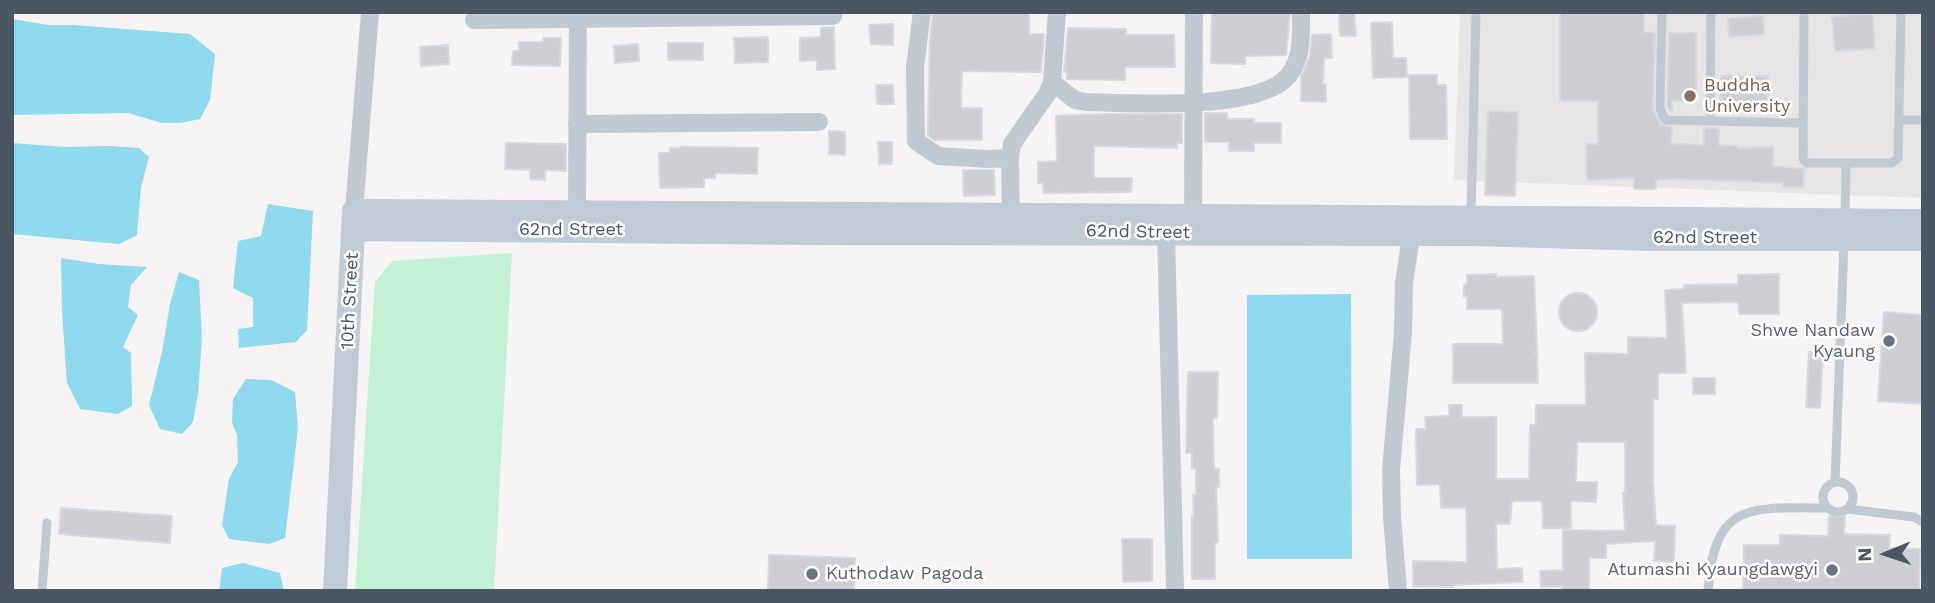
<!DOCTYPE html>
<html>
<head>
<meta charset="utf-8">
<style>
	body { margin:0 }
	#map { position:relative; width:1935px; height:603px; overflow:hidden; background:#f5f3f3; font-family:"Work Sans",sans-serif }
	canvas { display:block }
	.frame { position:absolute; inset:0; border:14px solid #4a5661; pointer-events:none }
	.north { position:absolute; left:1851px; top:519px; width:70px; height:70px; -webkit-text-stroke:5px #fff; paint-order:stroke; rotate:268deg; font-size:19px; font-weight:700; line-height:28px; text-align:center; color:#4a5661 }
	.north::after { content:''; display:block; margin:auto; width:24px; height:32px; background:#4a5661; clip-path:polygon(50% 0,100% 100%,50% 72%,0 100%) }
</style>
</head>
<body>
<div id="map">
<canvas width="1935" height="603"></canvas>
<div class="frame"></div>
<div class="north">N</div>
</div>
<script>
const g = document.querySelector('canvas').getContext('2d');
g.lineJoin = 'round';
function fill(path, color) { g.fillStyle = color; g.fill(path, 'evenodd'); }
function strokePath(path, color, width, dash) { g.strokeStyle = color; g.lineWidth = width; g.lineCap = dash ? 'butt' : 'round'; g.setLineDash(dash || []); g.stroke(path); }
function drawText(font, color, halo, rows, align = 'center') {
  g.font = font + ' "Work Sans",sans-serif'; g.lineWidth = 5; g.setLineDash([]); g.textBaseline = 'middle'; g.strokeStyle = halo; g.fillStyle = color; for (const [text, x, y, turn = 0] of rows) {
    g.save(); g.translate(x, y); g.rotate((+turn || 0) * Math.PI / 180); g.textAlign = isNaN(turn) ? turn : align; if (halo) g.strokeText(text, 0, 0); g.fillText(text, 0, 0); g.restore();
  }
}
fill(new Path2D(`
	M1460 12H1923V198L1454 180Z`), '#e6e4e5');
fill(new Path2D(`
	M512 253 494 591H355L375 282 392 261Z`), '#c3f1d5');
fill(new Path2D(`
	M12 19 48 25H73L190 34 215 54 210 100 200 119 180 123H162L128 113 12 115Z
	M12 143 65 147 109 146 139 148 149 157 141 187 137 235 119 244 12 234Z
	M268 204 313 211 307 330 296 342 239 348 238 329 253 327V298L233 288 238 241 261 236Z
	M61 258 99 264 147 267 131 285 128 307 138 315 123 347 131 353 132 406 118 414 80 409 67 383 62 312Z
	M179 272 199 280 202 338 198 394 193 422 182 434 160 429 149 405 162 352 170 304Z
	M1351 294 1352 559H1247V295Z
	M246 379 271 380 295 392 298 428 285 538 269 544 229 539 222 525 229 479 238 462 237 435 232 422 233 399Z
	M243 563 280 573 284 591H219L222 568Z`), '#90daee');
const building = new Path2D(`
	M933 12H1029V34H1044L1041 72 962 71 961 108H982V140H934L928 135 930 40Z
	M1212 12H1290L1286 55 1245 56V64L1211 63Z
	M1339 12H1354L1356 36H1340Z
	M1560 12H1644V32L1655 33 1653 110 1661 125 1672 127 1671 144 1704 145V128H1719V145L1737 146V148L1773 147V166L1804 169 1803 187H1783V183L1677 179 1656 180V189H1634V178L1587 180 1586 144H1598V101H1560Z
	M1872 13 1875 48 1835 51 1832 17Z
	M1763 16 1764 34 1729 37 1728 18Z
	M1392 22 1393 58H1406L1407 77 1373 78 1371 23Z
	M893 24V45L871 44 869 25Z
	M834 27 835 69 817 70V60L800 61V38L821 37V28Z
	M1068 28 1126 29V35H1174L1175 67H1125V80L1067 79V72H1064Z
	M1669 33H1696V101H1672V113L1667 107Z
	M1331 34 1332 58H1324L1323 84H1326V102L1301 101V77L1310 56 1312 35Z
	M768 37V62L735 63 734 38Z
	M543 38H561L560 66 512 65 513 51H519V42H543Z
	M668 43H703V60H668Z
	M638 44 639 61 615 63 614 46Z
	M448 45 449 64 421 66 420 47Z
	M1409 75H1437V85H1446L1447 139H1410Z
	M1721 76H1768V101H1721Z
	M876 85H893L894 104H877Z
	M1488 111 1518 112 1515 196 1485 195Z
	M1205 113H1227V119H1254V123H1281V143H1254V151H1229V142H1205Z
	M1110 114H1182V143H1177V148L1094 146V178H1132L1131 192 1044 193 1043 183H1038V162L1057 161 1056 116Z
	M829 131 845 132V155L829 154Z
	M878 142H892V164H879Z
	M506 143 566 144V171L545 170V180L530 179V170L505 169Z
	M681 147 758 148 757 174 715 173V178H704V187L660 188 659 153H670V148H681Z
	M963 170H994L995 195 964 196Z
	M1496 274V277L1534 276 1537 352 1535 353H1537L1538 383H1453V344H1503L1502 309H1467V297H1464V285H1467V275Z
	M1779 274V314H1739L1738 302 1682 303 1686 373H1658V399H1653V480L1656 525 1675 526 1674 562 1654 561 1655 541 1606 544V558H1589V591H1562V586L1541 587 1540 571 1563 570V530L1625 531 1623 493H1625V442H1577L1576 482H1597L1596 502 1571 501V528H1543L1542 501H1512L1510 524H1496L1497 569 1522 568 1523 582 1453 585V587L1413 586V561L1467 562 1466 508H1441L1440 484 1417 485 1416 429H1426L1425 417 1449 416V405H1462V417H1496V479H1529L1530 425H1536V405H1586L1585 353 1628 354V337L1667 338 1665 290 1684 289V285L1738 284V275Z
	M1559 312a19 19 0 1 1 38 0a19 19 0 1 1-38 0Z
	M1884 312 1923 315V404L1878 401Z
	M1809 352 1823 353 1820 408 1806 407Z
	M1188 372H1218L1217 418H1213L1214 469H1219V487H1216L1218 542 1215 543V579H1192V516H1194L1193 495H1196V469H1192V453H1186Z
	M1693 378H1715V394H1693Z
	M61 508 172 516 170 543 59 534Z
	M1829 516H1845L1844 534 1890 535 1889 548 1920 549 1919 591H1743L1744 545H1780V535L1828 536Z
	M1122 539H1152V581L1123 582Z
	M769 555 855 558 854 591H768Z`);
fill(building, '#cdcfd5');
strokePath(building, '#d7d9de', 2);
strokePath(new Path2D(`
	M1662 12 1660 108 1663 116 1666 120 1802 123
	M1804 12 1803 159 1807 163H1892L1898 158 1901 12
	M1710 120 1711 12
	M1899 120H1923
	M1471 214 1476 12
	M1845 218 1846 165
	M1823 497a15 15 0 1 1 30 0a15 15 0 1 1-30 0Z
	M1835 482 1844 242
	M1847 509 1914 517 1923 522
	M42 591 47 523
	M1708 591C1714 500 1751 508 1827 508`), '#c1cad2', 9);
strokePath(new Path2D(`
	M922 12 915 67 916 141 938 156 988 159 1010 158
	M474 20 833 16
	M1052 82 1075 100 1086 102C1130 103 1261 112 1289 75 1303 57 1301 33 1301 12
	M577 124 819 122
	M354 211 370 12
	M577 212 578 12
	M1011 224 1010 158 1012 144 1047 94 1052 82 1057 12
	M1193 226 1194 12
	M1166 233 1175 591
	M1398 591 1392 516 1391 470 1403 332 1404 283 1413 223`), '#c1cad2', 18);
strokePath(new Path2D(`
	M353 229 823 233 1470 234 1652 239H1923
	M335 591 354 211C877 212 1400 217 1923 221`), '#c1cbd6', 24);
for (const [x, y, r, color] of [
	[1690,96,7,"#8d6e63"],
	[1889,341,7,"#6b7280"],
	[1832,570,7,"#6b7280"],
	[812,574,7,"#6b7280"]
]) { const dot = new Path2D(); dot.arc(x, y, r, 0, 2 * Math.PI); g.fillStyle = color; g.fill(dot); strokePath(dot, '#fff', 2.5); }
drawText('18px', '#785e54', '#fff', [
	["Buddha",1704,86],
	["University",1704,107]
], 'left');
drawText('18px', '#4a5661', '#fff', [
	["62nd Street",571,230],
	["62nd Street",1138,232,1],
	["62nd Street",1705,238],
	["10th Street",350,301,-87]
]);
drawText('18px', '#5b616d', '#fff', [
	["Shwe Nandaw",1875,331],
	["Kyaung",1875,352],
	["Atumashi Kyaungdawgyi",1818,570],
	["Kuthodaw Pagoda",826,574,"left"]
], 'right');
</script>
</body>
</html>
